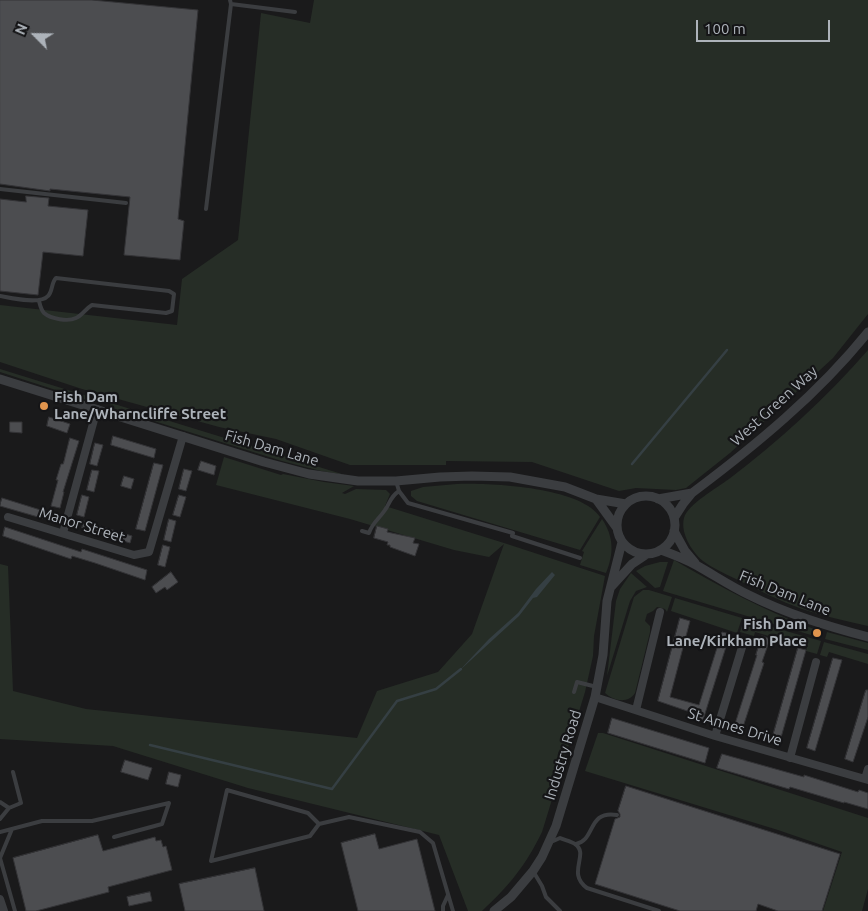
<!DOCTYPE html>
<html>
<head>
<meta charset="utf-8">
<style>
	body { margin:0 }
	#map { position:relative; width:868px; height:911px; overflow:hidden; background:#1a1a1b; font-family:Ubuntu,sans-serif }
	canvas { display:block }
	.north { position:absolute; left:10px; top:10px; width:50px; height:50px; -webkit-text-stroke:4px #151517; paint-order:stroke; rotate:293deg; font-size:14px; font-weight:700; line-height:20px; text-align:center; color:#adb3ba }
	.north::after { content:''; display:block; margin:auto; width:18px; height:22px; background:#adb3ba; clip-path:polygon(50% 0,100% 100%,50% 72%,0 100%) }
	.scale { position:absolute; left:696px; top:20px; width:134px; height:22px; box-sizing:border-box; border:2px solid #adb3ba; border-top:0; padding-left:6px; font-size:15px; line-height:18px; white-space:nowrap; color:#adb3ba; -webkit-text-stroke:4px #151517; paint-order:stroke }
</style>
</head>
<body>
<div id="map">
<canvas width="868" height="911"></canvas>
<div class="north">N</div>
<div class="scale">100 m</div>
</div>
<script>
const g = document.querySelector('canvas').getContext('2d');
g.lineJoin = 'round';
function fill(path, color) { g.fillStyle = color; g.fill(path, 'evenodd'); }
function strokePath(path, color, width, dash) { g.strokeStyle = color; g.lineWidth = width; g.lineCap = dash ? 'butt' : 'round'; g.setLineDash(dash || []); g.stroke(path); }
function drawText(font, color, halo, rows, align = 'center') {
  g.font = font + ' Ubuntu,sans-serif'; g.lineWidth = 4.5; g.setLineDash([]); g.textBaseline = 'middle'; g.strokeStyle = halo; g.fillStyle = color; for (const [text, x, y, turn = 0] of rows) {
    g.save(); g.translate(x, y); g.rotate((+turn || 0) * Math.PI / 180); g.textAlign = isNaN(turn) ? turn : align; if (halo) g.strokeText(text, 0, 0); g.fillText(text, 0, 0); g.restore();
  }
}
fill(new Path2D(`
	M314 0H868V314L833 358 730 453 686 488 676 490 636 488 619 491 532 462 446 461V465H350L276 439 219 427 82 389 0 362V305L177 325 182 279 238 240 261 13 310 23Z
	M868 350V626C846 621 823 616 802 609 780 601 760 591 740 581 728 575 714 569 703 561 692 552 680 533 684 518 687 505 718 487 729 479 779 441 827 397 868 350Z
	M0 369 97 399 96 403 0 372Z
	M111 403 345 475 321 471 282 461 109 407Z
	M224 457 281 475 283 474 324 482 354 486 342 493 345 494 356 489 386 490 390 494 385 506 504 543 605 576 594 636 593 656 585 692 542 832C526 865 509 886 482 911H468L439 835 248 788 113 746 0 739V564L8 566 13 691 86 709 357 738 377 691 438 672 472 634 504 544 489 557 454 550 350 519 216 485Z
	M457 484C491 483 580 487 600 517L580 550 417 501 411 496V491L423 487Z
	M602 519C614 537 614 554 606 573L580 565 584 552 582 551Z
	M674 560C719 586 764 611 814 629L811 635 663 591Z
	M660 562H668L660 587 655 588 636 571 645 566Z
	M631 573 647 587 636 591 630 601 607 676 616 601 620 589Z
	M643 590H649L672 597 667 612 665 609 657 607 653 611 647 614 645 621 650 626V632L635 693C628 704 614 701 605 693L634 597Z
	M675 598 742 618 737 633 671 611Z
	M744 619 821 641 817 654 806 651 807 647 755 632 754 636 740 632Z
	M827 632 868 643V650L825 639Z
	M824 642 868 654V664L829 652 827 657 820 655Z
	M598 733H603L868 818V889L862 911H823L842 852 778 830 585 771Z`), '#262d26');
fill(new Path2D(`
	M552 572 555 575 537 597 533 598 519 616 459 671 489 639 518 613 536 589Z`), '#353f43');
strokePath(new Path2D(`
	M632 464 727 350
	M150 745 332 789 397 701 436 689 461 669`), '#353f43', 2.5);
const building = new Path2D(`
	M0 0H92L198 10 178 219 184 221 180 260 124 255 130 197 50 189V191L0 184Z
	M26 196 49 198 48 206 88 210 83 256 43 252 38 295 0 291V199L26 202Z
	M49 417 70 424 67 433 47 426Z
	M10 422H22V433L10 432Z
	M113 436 156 449 154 458 111 445Z
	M70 438 79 441 63 492H64L60 508 51 506 58 480H56L61 464H63Z
	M95 443 103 445 97 466 90 464Z
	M201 461 216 466 214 475 198 470Z
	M154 463 163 465 145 531 136 529Z
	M184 469 192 471 186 491 179 489Z
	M92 470 99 471 94 492 87 490Z
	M124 476 134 479 131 489 121 486Z
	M82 495 89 497 84 517 77 515Z
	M179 495 186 497 180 517 173 515Z
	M2 498 47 512 45 519 0 506Z
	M169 519 176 521 171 542 164 540Z
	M84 521 132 536 130 543 82 528Z
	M377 526 388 529 387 532 415 538 413 543 419 544 415 556 390 547V545H387L388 542 374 538Z
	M5 527 81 552 82 549 147 570 145 580 95 563 72 556 71 559 3 536Z
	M163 545 170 547 165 567 158 565Z
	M171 572 178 582 167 590 165 587 156 593 152 587Z
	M680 618 690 621 670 697 699 705 722 632 730 634 703 720 695 718 696 714 658 701Z
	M762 636 770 639 762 662 764 663 742 730 734 727 757 655H756Z
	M798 648 806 650 780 741 772 739Z
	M833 658 842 660 815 751 807 748Z
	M866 690H868V717L853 762 845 759Z
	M612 718 709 748 705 763 608 733Z
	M722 754 804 777V775L858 792 859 790 868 793V809L844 802V803L790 787 789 789 717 768Z
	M125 760 152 768 148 780 121 772Z
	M169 772 181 775 178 787 166 784Z
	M626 786 840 854 822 911H778L758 904 756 911H680L595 884 615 819 620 817V814L618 811Z
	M375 834 379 849 417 839 435 911H358L341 843Z
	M98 835 103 851 155 837 156 841 161 840 163 847 166 846 172 870 108 887 109 892 36 911H26L13 858Z
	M255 868 264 911H185L179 884Z
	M150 892 152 901 129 906 127 897Z`);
fill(building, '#4c4d50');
strokePath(building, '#343437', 1);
strokePath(new Path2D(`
	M230 0 231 4 295 12
	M0 189 126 203
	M206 209 231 4
	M0 296C11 298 40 305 48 296 53 291 51 283 56 278L169 291 174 294 172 311 166 313 92 305C85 309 83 315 76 318 68 322 51 319 44 313 41 310 40 305 39 301
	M396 481 399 491 408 503 513 533 512 536 580 558
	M362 531 369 533C372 523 379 519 385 510 390 503 390 497 399 491
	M574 692 577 682 597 687
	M0 802 9 808
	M0 819 9 808 21 803 13 772
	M319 824 308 813 227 790 211 861 310 836 319 824 349 817 420 832 433 843 453 911
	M12 829 0 858 15 911
	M0 832 42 821H92L169 803 162 824 114 837
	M551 842 560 838C564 840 571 841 575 844 590 854 566 873 587 888L659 911
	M576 844C596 840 587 810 617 815
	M533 871 542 886 546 897 560 911
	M443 911V906L448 895`), '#3b3d40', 4);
strokePath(new Path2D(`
	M8 517 134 555 149 552 183 436
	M63 533 97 409
	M595 697 715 736 868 780
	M636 710 660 612
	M715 736 743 644
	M790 758 816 662
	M865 779 868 769
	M0 899 4 911`), '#3b3d40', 8);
strokePath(new Path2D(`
	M0 379 264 462 309 474 358 481H396L440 477 472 476 510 477 565 487 596 499 626 504
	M617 525a29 29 0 1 1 58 0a29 29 0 1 1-58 0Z
	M596 499 617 528
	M658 499 692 493
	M674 518 683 504 692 493C756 445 818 394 868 332
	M674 531 685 551 695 563
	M661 550C672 554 685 559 696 565 714 575 730 586 749 595 787 614 827 626 868 637
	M611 587 632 564 647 554
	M494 911 511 897 533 871 542 857 556 826 595 697 603 655 607 601 622 542`), '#3b3d40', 9);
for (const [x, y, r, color] of [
	[44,406,5,"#e0944d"],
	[817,633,5,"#e0944d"]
]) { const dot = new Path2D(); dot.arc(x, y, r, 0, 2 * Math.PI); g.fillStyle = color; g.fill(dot); strokePath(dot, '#151517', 2); }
drawText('bold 15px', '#adb3ba', '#151517', [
	["Fish Dam",54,397],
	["Lane/Wharncliffe Street",54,414],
	["Fish Dam",807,624,"right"],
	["Lane/Kirkham Place",807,641,"right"]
], 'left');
drawText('15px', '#adb3ba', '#151517', [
	["West Green Way",774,406,-42],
	["Fish Dam Lane",272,448,16],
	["Manor Street",82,525,17],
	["Fish Dam Lane",785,593,22],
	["St Annes Drive",735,727,17],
	["Industry Road",563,755,-73]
]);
</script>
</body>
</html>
